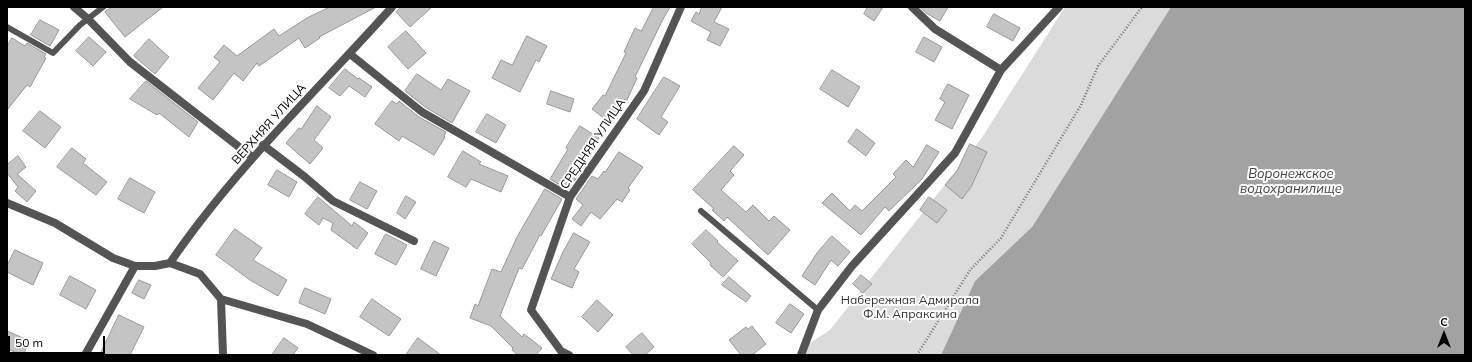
<!DOCTYPE html>
<html>
<head>
<meta charset="utf-8">
<style>
	body { margin:0 }
	#map { position:relative; width:1472px; height:362px; overflow:hidden; background:#fff; font-family:Mulish,sans-serif }
	canvas { display:block }
	.frame { position:absolute; inset:0; border:8px solid #000; pointer-events:none }
	.north { position:absolute; left:1424px; top:314px; width:40px; height:40px; -webkit-text-stroke:3px #fff; paint-order:stroke; rotate:0deg; font-size:11px; font-weight:700; line-height:16px; text-align:center; color:#000 }
	.north::after { content:''; display:block; margin:auto; width:14px; height:18px; background:#000; clip-path:polygon(50% 0,100% 100%,50% 72%,0 100%) }
	.scale { position:absolute; left:8px; top:336px; width:97px; height:18px; box-sizing:border-box; border:2px solid #000; border-top:0; padding-left:5px; font-size:12px; line-height:14px; white-space:nowrap; color:#000; -webkit-text-stroke:3px #fff; paint-order:stroke }
</style>
</head>
<body>
<div id="map">
<canvas width="1472" height="362"></canvas>
<div class="frame"></div>
<div class="north">С</div>
<div class="scale">50 m</div>
</div>
<script>
const g = document.querySelector('canvas').getContext('2d');
g.lineJoin = 'round';
function fill(path, color) { g.fillStyle = color; g.fill(path, 'evenodd'); }
function strokePath(path, color, width, dash) { g.strokeStyle = color; g.lineWidth = width; g.lineCap = dash ? 'butt' : 'round'; g.setLineDash(dash || []); g.stroke(path); }
function drawText(font, color, halo, rows, align = 'center') {
  g.font = font + ' Mulish,sans-serif'; g.lineWidth = 4; g.setLineDash([]); g.textBaseline = 'middle'; g.strokeStyle = halo; g.fillStyle = color; for (const [text, x, y, turn = 0] of rows) {
    g.save(); g.translate(x, y); g.rotate((+turn || 0) * Math.PI / 180); g.textAlign = isNaN(turn) ? turn : align; if (halo) g.strokeText(text, 0, 0); g.fillText(text, 0, 0); g.restore();
  }
}
fill(new Path2D(`
	M1065 7H1171L1032 227 975 281 941 355H805L807 345 830 330 981 139Z`), '#dbdbdb');
fill(new Path2D(`
	M1171 7H1465V355H941L975 281 1032 227Z`), '#a2a2a2');
const building = new Path2D(`
	M112 7H163L125 37 105 12Z
	M330 7H376L319 37 320 38 305 48 299 38 259 66 257 63 243 81 234 73 213 100 198 88 220 62 214 57 224 45 237 56 274 29 279 36 307 18Z
	M402 7H432L410 27 396 12Z
	M654 7H670L662 21 635 77 637 78 627 100 625 99 608 121 592 109 603 95 605 96 626 53 624 52 635 28 641 31Z
	M702 7H722L714 22 729 29 720 46 707 40 711 32 691 21 696 12 699 14Z
	M868 7H883L874 21 864 14Z
	M920 7H948L940 21 926 13Z
	M994 14 1020 28 1013 41 987 27Z
	M40 20 59 30 50 46 31 35Z
	M406 31 426 53 408 69 388 47Z
	M527 36 547 46 539 62 536 60 520 92 492 78 501 60 512 65Z
	M89 37 106 52 93 66 76 51Z
	M924 37 942 47 934 62 916 52Z
	M12 38 25 46 27 43 46 54 44 57 46 58 30 87 27 85 7 110V47Z
	M149 39 169 57 155 74 134 56Z
	M345 69 358 79 359 78 372 87 365 97 349 86 340 96 329 88Z
	M832 70 860 87 848 107 820 89Z
	M417 74 441 90 448 79 470 91 452 123 425 107 405 91Z
	M664 77 680 86 661 117 668 122 659 135 637 119Z
	M146 81 198 122 189 137 159 113 157 115 130 99Z
	M948 84 969 95 952 129 935 120 945 102 940 99Z
	M551 91 574 99 570 112 547 104Z
	M392 101 397 104 399 101 419 117 446 132 444 136 445 137 434 155 402 136 399 141 375 124Z
	M317 106 331 117 314 140 323 148 310 164 286 143 299 128 301 129Z
	M40 111 61 127 45 148 23 131Z
	M487 114 506 125 496 143 476 132Z
	M580 126 599 138 579 168 582 170 568 190 550 179 568 149 566 148Z
	M857 129 875 143 866 156 848 142Z
	M970 144 987 152 971 187 962 199 945 185 957 171Z
	M927 145 939 152 922 179 889 211 885 207 861 235 822 203 832 193 850 211 855 205 862 211 896 177 893 174 906 160 913 167Z
	M734 146 744 155 730 171 734 175 721 190 746 212 753 205 769 221 774 216 790 230 768 255 727 217 724 221 712 210 714 209 693 190Z
	M72 148 86 159 83 163 107 182 96 195 57 167Z
	M463 151 481 162 479 164 508 176 501 192 471 179 466 187 448 177Z
	M619 152 643 167 628 188 630 190 622 202 617 199 600 219 591 212 581 226 572 219 583 205 576 199 592 176 598 179 604 171 605 172Z
	M18 156 26 167 17 174 36 191 27 202 15 191 18 187 7 173V165Z
	M277 170 297 182 289 197 268 185Z
	M130 178 155 192 144 213 118 199Z
	M360 182 377 191 367 209 350 200Z
	M545 189 562 199 541 236 540 235 522 269 519 268 500 316 522 337 524 334 542 348 536 355H518L512 350 513 348 491 326 470 318 475 304 478 306 492 269 501 272 517 237Z
	M406 196 416 202 405 219 397 213Z
	M318 197 352 226 354 222 368 233 357 249 331 230 333 223 323 218 319 225 305 214Z
	M929 197 947 210 937 223 920 210Z
	M235 229 262 248 253 260 287 280 278 296 250 280 216 255Z
	M706 230 718 241 717 242 738 261 723 277 710 265 711 263 692 244Z
	M574 233 590 242 574 269 579 272 572 288 551 279 563 252Z
	M386 234 407 245 396 265 375 254Z
	M832 236 850 252 838 266 831 260 815 285 802 276 817 253Z
	M434 241 449 248 436 276 421 269Z
	M15 250 43 263 33 285 7 272V266Z
	M861 275 872 284 863 293 853 284Z
	M70 276 96 290 86 309 60 295Z
	M729 277 751 296 746 302 722 285Z
	M139 280 151 285 144 299 132 293Z
	M305 288 331 299 325 314 299 303Z
	M372 299 401 319 389 336 360 317Z
	M597 300 613 315 598 332 582 317Z
	M790 304 804 314 791 333 776 323Z
	M119 315 144 327 130 355H100Z
	M752 326 766 344 752 355H741L729 340 746 327 748 329Z
	M7 331 30 341 23 355 7 349Z
	M642 333 654 347 645 355H633L626 347Z
	M284 338 298 348 293 355H272Z
	M418 338 441 355H406Z`);
fill(building, '#c4c4c4');
strokePath(building, '#989898', 1);
strokePath(new Path2D(`
	M917 355 970 270 1001 238 1081 105 1098 66 1142 7`), '#767676', 2.5, [1, 2]);
strokePath(new Path2D(`
	M7 27 53 53 80 25 103 7
	M701 211 818 310`), '#545454', 6);
strokePath(new Path2D(`
	M74 7 88 19 130 62 252 157
	M912 7 935 29 1001 70
	M350 54 422 112 570 197
	M263 145 305 177 333 201 414 241
	M7 203 55 223 113 258 135 266H155L170 263 200 274 221 299 307 324 373 355
	M170 263C234 169 317 91 392 7
	M221 299 223 355
	M85 355 135 266
	M569 355 561 351 531 310 570 197 644 91 681 7
	M801 355 818 310 852 266 955 153 1001 70 1059 7`), '#545454', 8);
drawText('12px', '#000', '#fff', [
	["ВЕРХНЯЯ УЛИЦА",269,124,-48],
	["СРЕДНЯЯ УЛИЦА",593,144,-56]
]);
drawText('12px', '#323232', '#fff', [
	["Набережная Адмирала",910,300],
	["Ф.М. Апраксина",910,314]
]);
drawText('italic 13px', '#434343', '#fff', [
	["Воронежское",1291,174],
	["водохранилище",1291,189]
]);
</script>
</body>
</html>
